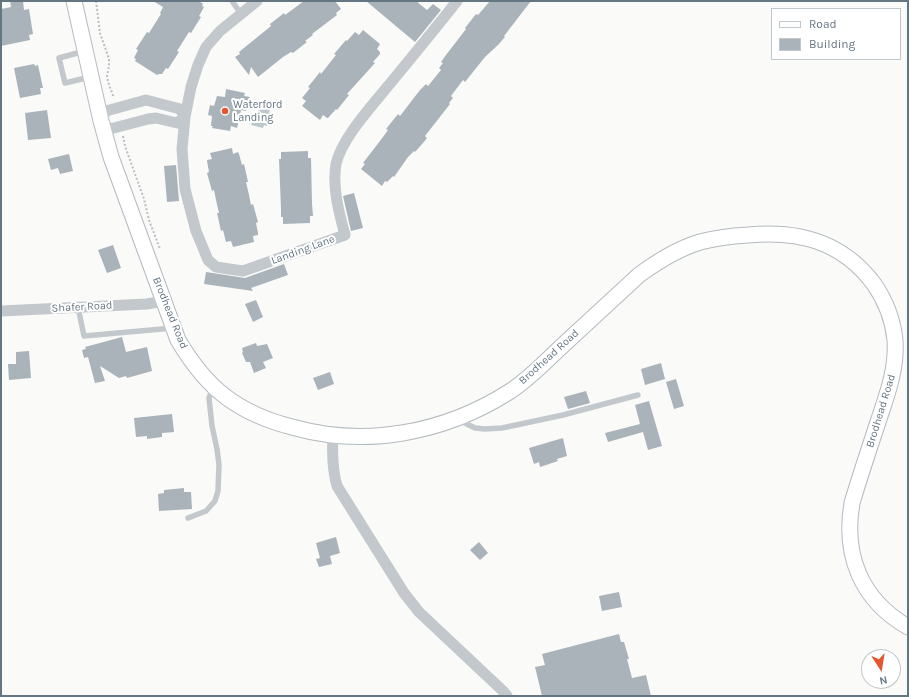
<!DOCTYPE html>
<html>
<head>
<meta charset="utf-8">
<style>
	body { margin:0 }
	#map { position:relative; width:909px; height:697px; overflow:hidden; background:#fafaf8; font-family:Karla,sans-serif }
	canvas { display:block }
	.frame { position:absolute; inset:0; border:2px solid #657683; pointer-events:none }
	.legend { position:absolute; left:771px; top:8px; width:130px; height:52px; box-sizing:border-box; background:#fff; border:1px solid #c1c8cd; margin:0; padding:5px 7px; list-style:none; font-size:12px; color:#657683 }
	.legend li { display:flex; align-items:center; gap:8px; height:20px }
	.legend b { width:20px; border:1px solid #c1c8cd }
	.north { position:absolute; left:861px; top:649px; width:40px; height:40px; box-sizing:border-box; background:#fff; border:1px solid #c1c8cd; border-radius:50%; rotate:168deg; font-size:11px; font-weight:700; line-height:16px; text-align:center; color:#657683 }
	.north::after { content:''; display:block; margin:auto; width:14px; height:18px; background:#e4572e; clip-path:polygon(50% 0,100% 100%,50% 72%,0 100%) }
</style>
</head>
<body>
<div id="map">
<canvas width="909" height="697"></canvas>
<div class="frame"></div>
<ul class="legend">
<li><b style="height:5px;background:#fff"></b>Road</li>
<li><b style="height:11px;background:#aab3b9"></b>Building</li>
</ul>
<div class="north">N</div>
</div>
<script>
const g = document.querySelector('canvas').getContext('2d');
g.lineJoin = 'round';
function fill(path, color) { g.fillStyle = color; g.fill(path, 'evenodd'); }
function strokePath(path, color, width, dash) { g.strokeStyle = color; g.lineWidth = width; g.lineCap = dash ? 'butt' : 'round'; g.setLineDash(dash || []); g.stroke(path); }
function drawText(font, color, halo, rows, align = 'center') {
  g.font = font + ' Karla,sans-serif'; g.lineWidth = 4; g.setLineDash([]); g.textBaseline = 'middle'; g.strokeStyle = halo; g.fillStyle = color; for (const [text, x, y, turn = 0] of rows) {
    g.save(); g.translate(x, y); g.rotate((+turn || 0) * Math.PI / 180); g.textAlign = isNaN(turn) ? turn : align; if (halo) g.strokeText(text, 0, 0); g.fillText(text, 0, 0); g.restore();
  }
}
fill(new Path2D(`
	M260 103 268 105V108H270L267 126 264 125 263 128 251 125 253 118H257Z`), '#bbc7cb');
fill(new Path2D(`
	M10 1H23L24 10 29 9 33 34 29 35 30 40 1 46V9L11 7Z
	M153 1H199L203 4 202 6 204 7 199 16 201 17 191 33 189 32 177 51 179 52 168 69 166 68 162 74H159L157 75 135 61 136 59 134 58 138 50 136 49 147 32 149 33 161 14 160 13 163 7Z
	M304 1H335L341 9 336 13 337 15 312 34 313 35 305 41 307 42 293 53 291 52 283 57 258 77 251 67 249 75 235 57 240 54 239 52 271 26 270 24 279 17 284 13 285 15Z
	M366 1H416L427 10 433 4 441 10 415 42Z
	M490 1H531L504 36 505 37 498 45 485 57 465 82 463 80 451 96 453 98 449 103 450 104 425 136 427 138 423 143 415 152 414 151 408 157 394 177 393 176 387 182 385 181 382 186 361 169 365 164 363 163 383 137 388 130 386 129 398 114 400 116 420 90 426 84 428 86 441 70 439 68 443 63 441 62 446 55 466 29 465 28 476 14 478 15Z
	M363 30 380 44 377 49 380 52V54L373 62 375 63 347 94 349 95 337 110 336 109 328 118H327L323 115 320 120 302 106 306 101 302 98 310 88 308 87 320 72 321 74 336 55 334 54 346 40 347 41 355 32 359 35Z
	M34 64 35 66 38 65 43 88H40L41 94 20 98 14 68Z
	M226 89 245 93 244 96 250 97 246 111 241 110 237 128 231 126 230 131 212 128 213 126H211L212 116 208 115 210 105 214 106 217 96 225 97Z
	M47 110 51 138 28 140 25 113Z
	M232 148 233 154 238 152 239 154 242 165 244 164 248 182H246L249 195 251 205 253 204 258 222 256 223 258 233V235L253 236 254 242 233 247 231 241 226 242 223 230 221 231 217 213H219L216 200 214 190 212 191 207 173 209 172 207 161V160L212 159 210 153Z
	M308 151V158H311L312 204 313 216H310V223L283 224V217H281V209L279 159H281V152Z
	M69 154 73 171 60 174 58 168 51 170 48 159Z
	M176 165 179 201 167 202 164 166Z
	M354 193 363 228 351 231 343 196Z
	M113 245 121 268 107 273 98 250Z
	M284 264 288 275 251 288 253 291 204 284 206 272 245 278Z
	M256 300 263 317 253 322 245 304Z
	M122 337 126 352 147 347 152 371 127 378 126 376 119 378 100 366 105 381 95 383 88 357 84 358 82 350 86 349 85 347Z
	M256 343 257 346 267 344 273 358 263 362 266 368 254 373 250 362H246L242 353 243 352 242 348Z
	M29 351 31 378 9 380 8 364H16V352Z
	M661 363 665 379 645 385 641 369Z
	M330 372 334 384 318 390 313 378Z
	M676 379 684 406 674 409 666 382Z
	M586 391 590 403 568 409 564 397Z
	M649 401 662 446 648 450 643 432 608 442 605 433 640 424 635 405Z
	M172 414 174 432 162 433V437L147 439V436L136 437 134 418Z
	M563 438 567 456 557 459 558 461 540 467 539 462 534 464 529 448Z
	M184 488V492H191L192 509 159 511 158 494 164 493V490Z
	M336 537 340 553 330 556 332 564 319 567 316 559 320 558 316 543Z
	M479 542 488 553 480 560 470 550Z
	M619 592 622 607 602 611 599 596Z
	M619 634 621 642H624L629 659H627L632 678 646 675 651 696H542L535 667 545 665 542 654Z`), '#aab3b9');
const secondary = new Path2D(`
	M74 1 101 121 111 157 178 340C191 362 206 382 226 397 246 412 268 421 292 427 366 448 444 433 509 392 528 380 544 363 561 347 587 323 613 299 639 275 658 261 677 249 700 242 715 238 731 236 748 235 798 230 842 241 874 284 885 300 893 320 895 340 897 369 887 395 878 422 869 449 860 476 852 503 843 555 861 600 908 627`);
strokePath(secondary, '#b3babf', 17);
strokePath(new Path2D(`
	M96 1 100 33 109 59V66L107 76 108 82 114 98
	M123 136 125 146 144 199 149 220 160 249`), '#bbbfc2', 2, [2, 2]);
strokePath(new Path2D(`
	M232 1 241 14
	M85 51 59 58 65 83 90 77
	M78 307 84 336 173 328
	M459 420 475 428 485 429 502 428 563 415 638 395
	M188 518 206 511 215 501 218 491 219 465 217 449 212 426 209 398 213 387`), '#c3c8cc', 5.5);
strokePath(new Path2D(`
	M257 1 220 31 206 47 198 65 191 87 185 117 182 149 185 189 196 231 208 260 216 267 243 271 345 235C339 213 332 187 336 164 342 138 372 106 388 86 411 58 435 29 457 1
	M146 100 180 109 185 117 177 123 156 118 148 119 110 129 101 121 106 111Z
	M1 311 147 304 163 301
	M333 435C332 453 332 469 337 486L404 593 419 612 503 691 507 696`), '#c3c8cc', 11);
strokePath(secondary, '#fff', 15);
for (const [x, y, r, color] of [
	[225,111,4,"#e4572e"]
]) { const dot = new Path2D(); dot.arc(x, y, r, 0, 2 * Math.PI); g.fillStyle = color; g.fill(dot); strokePath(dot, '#fff', 1.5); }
drawText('11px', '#657683', '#fff', [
	["Waterford",233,105],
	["Landing",233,118]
], 'left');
drawText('11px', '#657683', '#fff', [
	["Landing Lane",303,250,-20],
	["Shafer Road",82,307,-3],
	["Brodhead Road",170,313,68],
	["Brodhead Road",549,357,-42],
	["Brodhead Road",881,411,-73]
]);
</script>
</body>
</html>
